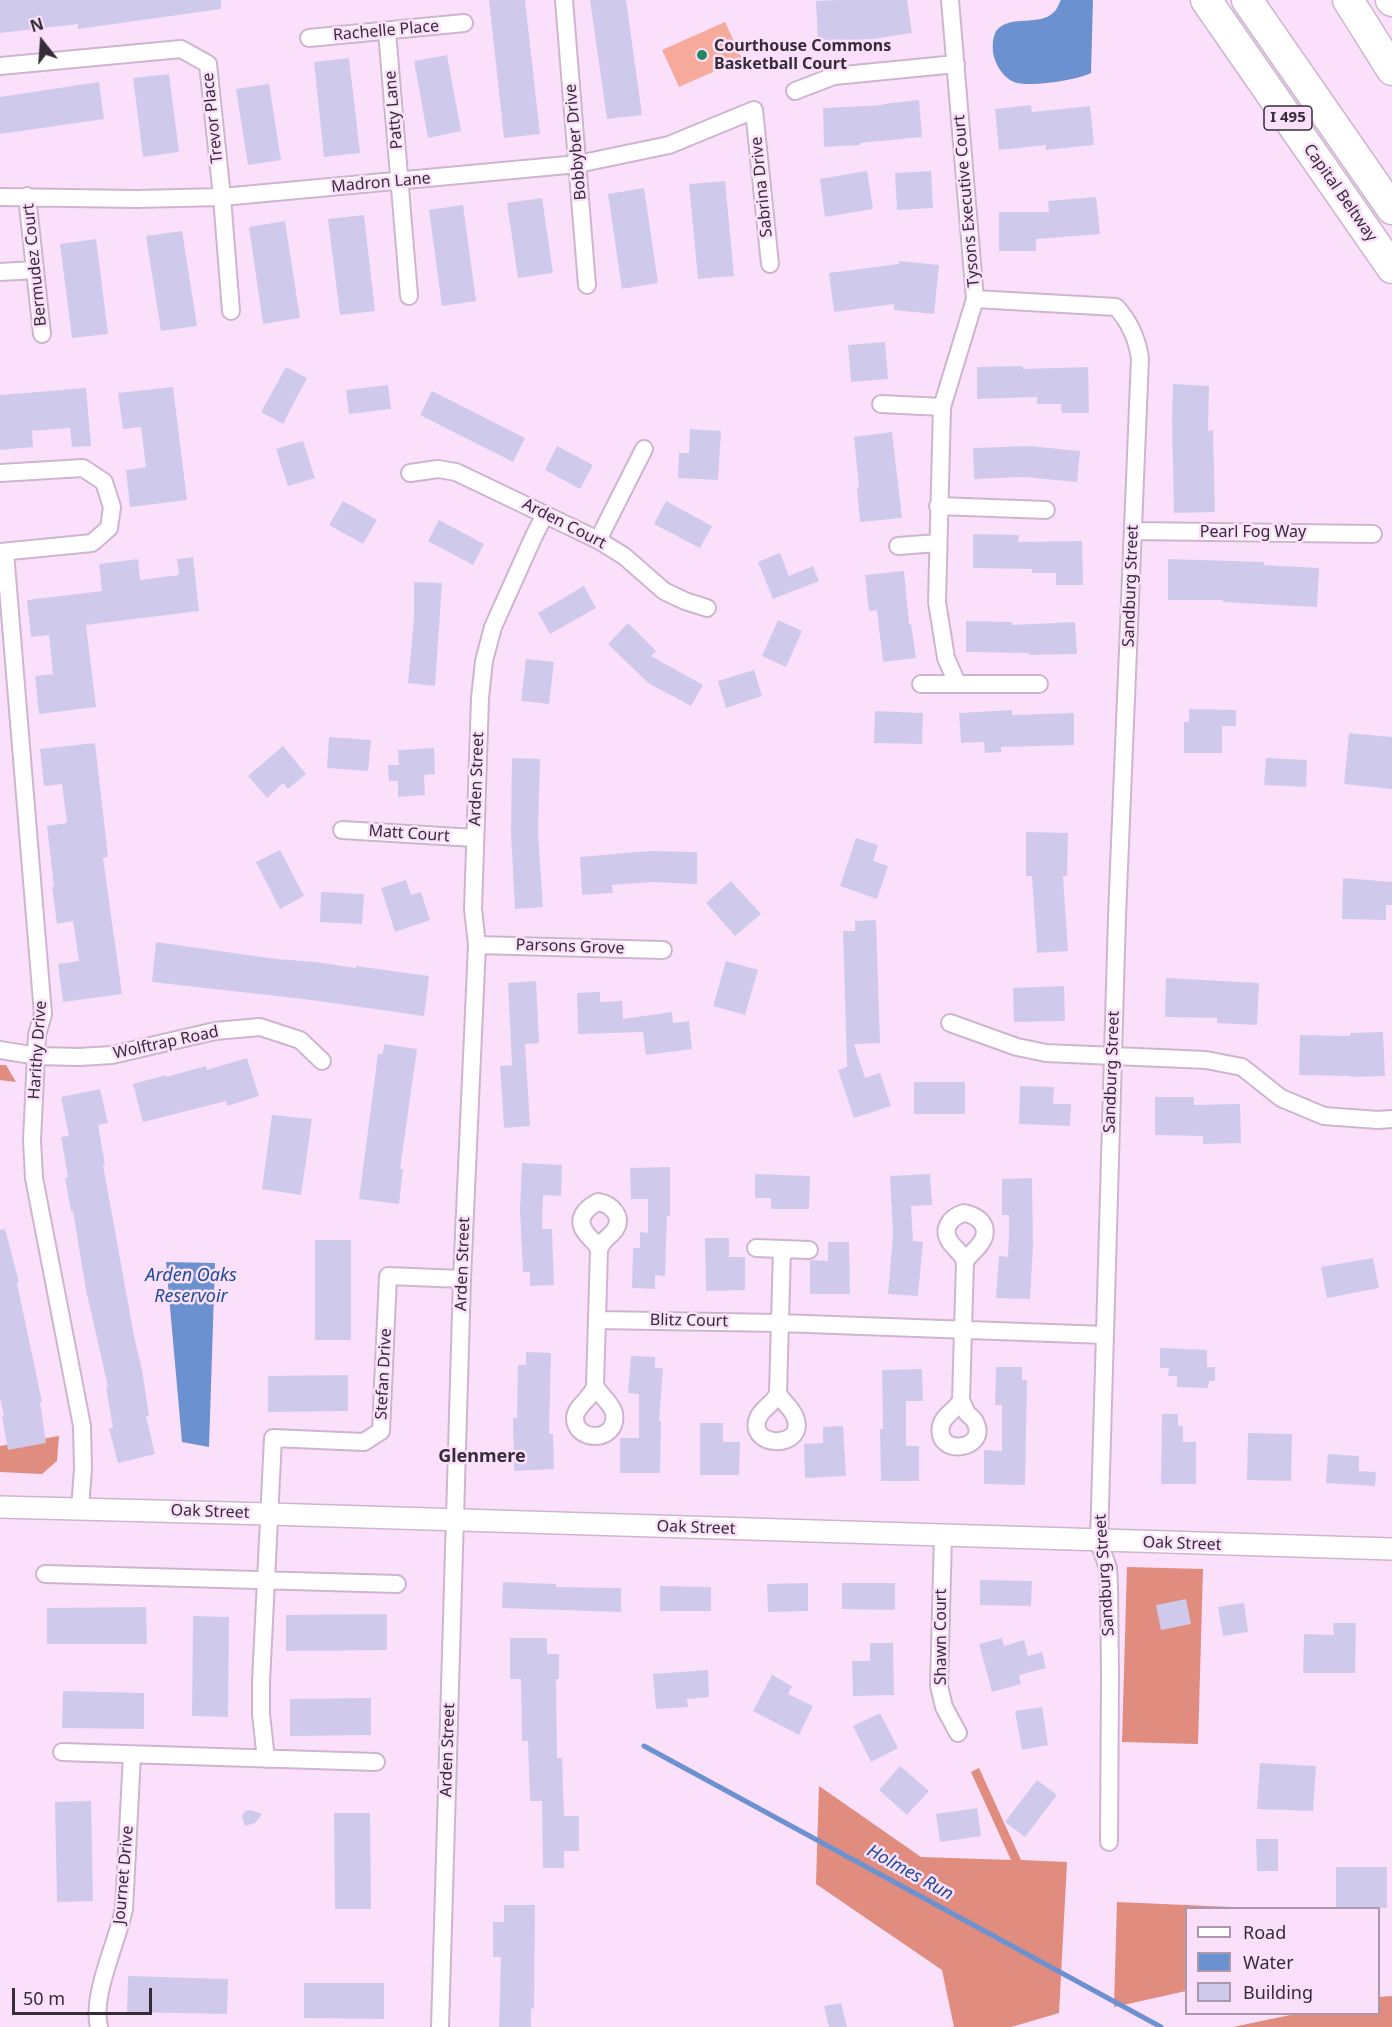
<!DOCTYPE html>
<html>
<head>
<meta charset="utf-8">
<style>
	body { margin:0 }
	#map { position:relative; width:1392px; height:2027px; overflow:hidden; background:#fbe0fb; font-family:"Noto Sans",sans-serif }
	canvas { display:block }
	.legend { position:absolute; left:1185px; top:1907px; width:195px; height:108px; box-sizing:border-box; background:#fbe0fb; border:2px solid #ac98ad; margin:0; padding:8px 10px; list-style:none; font-size:18px; color:#362c37 }
	.legend li { display:flex; align-items:center; gap:12px; height:30px }
	.legend b { width:30px; border:2px solid #ac98ad }
	.north { position:absolute; left:12px; top:12px; width:60px; height:60px; -webkit-text-stroke:4px #fbe0fb; paint-order:stroke; rotate:343deg; font-size:16px; font-weight:700; line-height:24px; text-align:center; color:#362c37 }
	.north::after { content:''; display:block; margin:auto; width:21px; height:27px; background:#362c37; clip-path:polygon(50% 0,100% 100%,50% 72%,0 100%) }
	.scale { position:absolute; left:12px; top:1988px; width:140px; height:27px; box-sizing:border-box; border:3px solid #362c37; border-top:0; padding-left:8px; font-size:18px; line-height:21px; white-space:nowrap; color:#362c37; -webkit-text-stroke:4px #fbe0fb; paint-order:stroke }
</style>
</head>
<body>
<div id="map">
<canvas width="1392" height="2027"></canvas>
<ul class="legend">
<li><b style="height:8px;background:#fff"></b>Road</li>
<li><b style="height:16px;background:#6b91d1"></b>Water</li>
<li><b style="height:16px;background:#cfcaeb"></b>Building</li>
</ul>
<div class="north">N</div>
<div class="scale">50 m</div>
</div>
<script>
const g = document.querySelector('canvas').getContext('2d');
g.lineJoin = 'round';
function fill(path, color) { g.fillStyle = color; g.fill(path, 'evenodd'); }
function strokePath(path, color, width, dash) { g.strokeStyle = color; g.lineWidth = width; g.lineCap = dash ? 'butt' : 'round'; g.setLineDash(dash || []); g.stroke(path); }
function drawText(font, color, halo, rows, align = 'center') {
  g.font = font + ' "Noto Sans",sans-serif'; g.lineWidth = 5; g.setLineDash([]); g.textBaseline = 'middle'; g.strokeStyle = halo; g.fillStyle = color; for (const [text, x, y, turn = 0] of rows) {
    g.save(); g.translate(x, y); g.rotate((+turn || 0) * Math.PI / 180); g.textAlign = isNaN(turn) ? turn : align; if (halo) g.strokeText(text, 0, 0); g.fillText(text, 0, 0); g.restore();
  }
}
fill(new Path2D(`
	M725 22 742 59 679 87 662 50Z`), '#f6aa9c');
fill(new Path2D(`
	M0 1065H6L16 1082 0 1080Z
	M59 1436 57 1461 42 1474 0 1472V1446Z
	M1127 1567 1203 1569 1198 1744 1122 1742Z
	M979 1768 1021 1860 1067 1862 1059 2013 1011 2027H954L942 1970 816 1884 819 1786 921 1857 1011 1860 971 1772Z
	M1117 1902 1254 1908H1186V1991L1114 2007Z
	M1392 1996V2027H1233L1295 2014H1378L1379 1997Z`), '#e08c7e');
fill(new Path2D(`
	M1061 0H1093L1091 73C1077 80 1028 88 1014 82 1004 78 997 67 994 57 992 50 992 36 997 30 1011 14 1040 27 1054 12 1057 10 1059 3 1061 0Z
	M166 1262 215 1263 209 1447 182 1442Z`), '#6b91d1');
strokePath(new Path2D(`
	M644 1746 1161 2027`), '#6b91d1', 5);
fill(new Path2D(`
	M0 0H221V9L78 29V24L0 33Z
	M489 0H525L540 134 504 138Z
	M590 0H626L642 115 607 119Z
	M838 0H907L912 33 873 39 818 42 816 1Z
	M447 55 461 131 428 138 414 61Z
	M349 58 360 153 324 157 314 62Z
	M169 74 179 152 143 157 133 78Z
	M99 82 104 119 0 134V97Z
	M269 84 281 160 248 165 236 89Z
	M919 100 922 137 860 143V145L824 147 823 108 883 105V104Z
	M1031 105 1032 112 1090 106 1094 145 1046 150V145L999 150 995 109Z
	M867 171 873 209 825 217 820 179Z
	M931 171 933 208 897 210 895 173Z
	M725 181 734 276 698 279 689 184Z
	M644 188 658 283 622 289 608 194Z
	M1096 197 1100 234 1036 239V251H999V212H1049L1048 201Z
	M542 198 553 273 518 278 507 203Z
	M463 205 476 301 442 306 429 210Z
	M364 215 375 311 340 315 328 219Z
	M285 221 300 318 263 324 249 227Z
	M182 231 197 326 161 331 146 236Z
	M96 239 108 334 72 338 60 244Z
	M899 261 939 265 934 314 894 310V304L834 312 829 273 899 264Z
	M885 342 888 379 851 382 848 345Z
	M1023 366V369L1088 367 1089 413H1062L1061 404H1037V397L977 399V367Z
	M286 367 307 378 283 424 261 412Z
	M1173 384 1209 386 1208 431 1213 430 1215 512 1174 513 1172 423Z
	M388 385 391 409 349 414 346 390Z
	M173 387 187 500 130 507 126 470 146 467 141 427 123 429 118 393Z
	M86 388 91 446 72 447 70 428 32 431 33 447 0 450V395Z
	M432 391 525 438 513 462 420 415Z
	M690 429 721 431 718 480 678 478 679 453H689Z
	M892 432 902 518 860 522 857 488 859 487 854 437Z
	M303 441 315 478 288 486 276 449Z
	M557 446 593 465 580 489 545 470Z
	M1029 446 1080 451 1077 482 1023 477 974 479 973 448Z
	M343 501 377 520 363 544 329 525Z
	M666 501 712 526 700 548 654 524Z
	M439 520 484 544 473 565 428 541Z
	M973 534 1019 535 1018 542 1082 541 1083 585H1056V573H1032V569L973 568Z
	M780 553 789 576 813 566 819 581 773 599 758 562Z
	M193 557 199 611 86 625 96 707 39 714 35 676 53 674 49 635 31 637 27 600 102 591 99 564 138 559 140 580 179 575 177 559Z
	M1168 559 1264 562V565L1319 568 1317 607 1223 602V600H1168Z
	M904 571 909 624H911L916 658 883 662 877 610 869 611 865 575Z
	M414 582 442 583 435 686 408 683 414 619Z
	M584 586 596 608 550 634 538 613Z
	M778 620 802 631 786 667 762 656Z
	M966 621 1012 622V625L1075 622 1077 654 1029 655V653L966 652Z
	M628 623 656 651 651 656 703 685 691 706 648 683 608 644Z
	M526 659 554 662 549 704 521 701Z
	M754 670 762 696 726 708 718 681Z
	M1189 709 1236 710V726H1222V753H1184V722H1189Z
	M1012 710V715L1074 713V745L1001 747V752L985 753 984 742 961 743 959 713Z
	M875 711 923 713 922 744 874 743Z
	M1349 733 1392 737V789L1344 784Z
	M329 737 371 740 368 771 327 768Z
	M95 743 108 857 103 858 122 994 63 1002 58 964 79 961 73 921 57 924 52 887H54L47 826 67 823 62 784 44 786 40 749Z
	M283 746 306 774 288 789 283 783 267 798 248 776Z
	M434 748 435 774 424 775 425 795 398 797V781H389L388 765H399L398 750Z
	M512 758 540 759 538 833 543 907 515 909 511 833Z
	M1266 758 1307 760 1306 787 1264 785Z
	M1026 832 1068 833 1067 876H1063L1068 951 1037 953 1032 876H1026Z
	M856 838 878 845 873 861 888 866 877 899 840 886Z
	M280 850 304 896 280 909 256 862Z
	M650 851 697 852V884L650 882 612 885 613 893 582 895 580 857Z
	M1343 878 1392 882V905H1386V920L1342 919Z
	M406 880 411 895 421 892 430 920 395 932 381 888Z
	M731 881 761 914 735 936 706 903Z
	M321 892 364 894 362 924 320 922Z
	M876 920 880 1043 854 1044 865 1078 880 1073 891 1106 854 1118 838 1070 847 1067 843 931H855V921Z
	M156 942 276 959 316 962 356 968V966L429 976 424 1016 304 999 152 982Z
	M726 961 758 970 745 1015 713 1006Z
	M1166 978 1259 983 1257 1025 1217 1023V1018L1165 1017Z
	M536 981 539 1043 525 1044 530 1126 504 1128 500 1066 512 1065 508 983Z
	M1064 986 1065 1021 1014 1022 1013 988Z
	M600 992V1002L622 1001 623 1019 672 1012 673 1023 689 1021 692 1049 646 1055 643 1032 578 1034 577 993Z
	M1383 1032 1385 1076 1351 1077V1076L1299 1075 1300 1035 1350 1036V1033Z
	M384 1044 417 1049 400 1169H403L399 1204 359 1199 378 1054H383Z
	M247 1058 259 1096 227 1106 226 1101 143 1122 133 1084 166 1075V1077L206 1066 207 1070Z
	M914 1082H965V1114H914Z
	M1020 1086 1054 1087 1053 1104H1071L1070 1126 1019 1124Z
	M100 1089 108 1123 98 1125 105 1165H103L134 1336 142 1370 149 1416H146L155 1454 118 1463 109 1429 113 1428 106 1387H108L86 1290 73 1211H71L65 1178 68 1177 61 1137 69 1136 61 1097Z
	M1155 1097H1194V1105L1240 1104 1241 1143 1203 1144V1136L1155 1135Z
	M272 1115 312 1119 301 1195 262 1189Z
	M522 1163 562 1165 561 1196 543 1195 542 1229H552L554 1285 530 1286V1272H523L520 1210Z
	M670 1167V1216H667L665 1276 655 1275V1289L632 1288 633 1248H640V1232L648 1233V1199H631L630 1168Z
	M755 1174 810 1176 809 1209H771V1198H755Z
	M930 1174 932 1205 911 1206 913 1241 923 1242 918 1296 888 1294 893 1234 890 1176Z
	M1032 1178 1033 1246 1030 1299 996 1298 999 1256 1008 1257 1009 1233V1215H1002V1179Z
	M5 1229 19 1282 17 1283 42 1402H40L46 1443 8 1450 2 1416H4L0 1398V1230Z
	M705 1238H729V1257H745V1290L706 1291Z
	M315 1240H351V1340H315Z
	M828 1242H849L850 1294H810V1260L828 1261Z
	M1373 1258 1379 1288 1327 1298 1321 1267Z
	M1160 1348 1207 1350V1367H1215V1381H1209L1208 1388 1177 1387V1376H1168L1169 1368H1160Z
	M526 1352 551 1353 549 1434H553L554 1469 514 1471 513 1418H517L518 1365H526Z
	M631 1356 655 1357V1368H663L659 1421H661L660 1473H620V1438H639V1394L628 1393Z
	M996 1367H1022V1380H1027L1025 1485 984 1484V1450L1002 1451V1405H995Z
	M922 1369 923 1401H906V1446H919V1481H881L880 1429H883L882 1370Z
	M348 1375V1411L268 1412V1376Z
	M1162 1414H1178V1426H1183V1442H1196V1484H1161Z
	M700 1423H723V1442H740L739 1475H700Z
	M843 1426 846 1476 805 1478 804 1444 823 1443V1427Z
	M1248 1433 1292 1434 1291 1481 1247 1480Z
	M1328 1454 1359 1456V1471L1376 1472 1375 1486 1326 1483Z
	M980 1580 1032 1581 1031 1606 980 1605Z
	M503 1582 556 1584V1587L621 1588V1612L502 1608Z
	M808 1583V1611L768 1612 767 1584Z
	M842 1583H895V1610L842 1609Z
	M660 1586 711 1587V1611H660Z
	M1186 1599 1191 1624 1161 1630 1156 1605Z
	M1244 1603 1248 1632 1223 1636 1218 1607Z
	M146 1607 147 1644H47V1608Z
	M387 1614V1650L286 1651V1615Z
	M193 1616 229 1617 228 1717 192 1716Z
	M1333 1623H1356L1355 1673H1303L1304 1634 1334 1635Z
	M510 1638H547V1654H559V1679H556L557 1758H562L564 1816H579V1851H564V1868H543L542 1801H530L528 1741H522L521 1679H510Z
	M1002 1638 1004 1646 1024 1640 1028 1656 1042 1652 1046 1668 1019 1675 1021 1684 992 1692 979 1644Z
	M870 1643H893L894 1695 853 1696 852 1661H870Z
	M708 1670 709 1697 687 1699 688 1707 656 1709 653 1674Z
	M772 1675 792 1686 788 1694 813 1706 799 1735 753 1711Z
	M63 1691 144 1693V1729L62 1728Z
	M371 1698V1735L290 1736V1699Z
	M1042 1707 1048 1745 1022 1750 1015 1711Z
	M880 1713 898 1748 871 1762 853 1726Z
	M1260 1763 1316 1766 1313 1811 1257 1809Z
	M900 1766 929 1791 907 1815 879 1790Z
	M1037 1780 1057 1795 1025 1837 1005 1822Z
	M91 1801 93 1901 57 1902 55 1802Z
	M977 1808 981 1836 940 1842 936 1814Z
	M251 1810 262 1814 255 1823 245 1826 242 1816 245 1811Z
	M334 1813H370L371 1909H335Z
	M1256 1839H1278V1871H1257Z
	M1336 1867H1387V1908H1336Z
	M504 1905H535L534 2009 531 2008V2027H499L501 1957H493V1922H504Z
	M128 1976 228 1979 227 2014 127 2012Z
	M304 1983H384V2019L304 2018Z
	M841 2003 847 2027H829L824 2006Z`), '#cfcaeb');
const minor = new Path2D(`
	M564 0 587 285
	M950 0 975 299 942 407 937 602 946 658 957 683
	M387 31 409 296
	M309 38 464 23
	M0 66 181 49 208 64 222 197 231 311
	M795 91 834 76 956 64
	M27 196 42 334
	M0 197 137 199 222 197 578 164 669 145 754 110 770 264
	M0 272 35 270
	M975 299 1116 307C1129 321 1137 339 1140 358L1117 916 1099 1542 1108 1568 1109 1585 1110 1675 1109 1842
	M881 404 942 407
	M0 473 83 468 104 482 112 507 109 528 92 543 0 552
	M410 473 438 469 456 472 598 540 624 556 664 591 685 601 707 608
	M938 506 1046 510
	M1133 531 1373 534
	M598 540 644 449
	M898 546 938 543
	M5 552 43 1014 37 1035 32 1140 34 1178 82 1426 83 1469 80 1508
	M921 684H1039
	M342 830 475 838
	M477 945 663 950
	M950 1023 1017 1047 1046 1053 1206 1060 1242 1067 1281 1098 1324 1116 1378 1120 1392 1119
	M0 1050 37 1056 79 1057 112 1055 215 1031 260 1027 300 1040 322 1061
	M598 1202C611 1204 625 1217 614 1231 608 1238 602 1240 599 1250 596 1241 588 1238 584 1230 576 1217 588 1207 598 1202Z
	M964 1213C975 1215 988 1222 984 1237 982 1245 971 1253 965 1261 961 1252 955 1249 950 1242 941 1228 951 1217 964 1213Z
	M756 1248 809 1250
	M597 1320 780 1323 1105 1335
	M595 1386C600 1395 612 1404 614 1413 619 1443 574 1443 575 1417 576 1406 592 1398 595 1386Z
	M595 1386 599 1250
	M778 1393 782 1249
	M778 1393C783 1403 794 1410 796 1420 804 1449 747 1448 758 1418 762 1408 774 1404 778 1393Z
	M961 1400 965 1261
	M961 1400C963 1405 965 1409 967 1413 970 1417 975 1419 976 1424 987 1450 935 1457 941 1426 943 1415 956 1411 961 1400Z
	M943 1536 939 1686 944 1707 958 1733
	M45 1574 397 1584
	M62 1752 376 1762
	M266 1759 261 1714V1682L273 1438 364 1442 381 1431 388 1276 462 1279
	M99 2027C91 1995 117 1943 124 1909L132 1755
	M440 2027 462 1279 477 945 473 909 480 698 484 661 493 627 533 538 545 514`);
const tertiary = new Path2D(`
	M0 1507 269 1514 1392 1549`);
const motorway = new Path2D(`
	M1206 0 1392 268
	M1247 0 1392 209
	M1348 0 1392 70
	M1391 0 1392 1`);
strokePath(minor, '#ceb5cf', 20);
strokePath(tertiary, '#ceb5cf', 24);
strokePath(motorway, '#ceb5cf', 33);
strokePath(minor, '#fff', 16);
strokePath(tertiary, '#fff', 21);
strokePath(motorway, '#fff', 30);
for (const [x, y, r, color] of [
	[702,55,6,"#268862"]
]) { const dot = new Path2D(); dot.arc(x, y, r, 0, 2 * Math.PI); g.fillStyle = color; g.fill(dot); strokePath(dot, '#fbe0fb', 2); }
for (const [x, y, w] of [
	[1288,118,48]
]) { const box = new Path2D(); box.roundRect(x - w / 2, y - 12, w, 24, 4.5); g.fillStyle = '#fbe0fb'; g.fill(box); strokePath(box, '#362c37', 1.5); }
drawText('bold 15px', '#362c37', null, [
	["I 495",1288,118]
]);
drawText('16px', '#362c37', '#fbe0fb', [
	["Rachelle Place",386,31,-5],
	["Patty Lane",394,110,-95],
	["Trevor Place",213,118,-96],
	["Bobbyber Drive",576,142,-95],
	["Madron Lane",381,183,-5],
	["Sabrina Drive",762,187,-96],
	["Capital Beltway",1340,193,55],
	["Tysons Executive Court",967,201,-95],
	["Bermudez Court",35,265,-96],
	["Arden Court",564,524,27],
	["Pearl Fog Way",1253,532],
	["Sandburg Street",1131,586,-88],
	["Arden Street",477,779,-88],
	["Matt Court",409,834,4],
	["Parsons Grove",570,947,2],
	["Wolftrap Road",166,1043,-12],
	["Harithy Drive",38,1050,-86],
	["Sandburg Street",1112,1072,-88],
	["Arden Street",463,1264,-88],
	["Blitz Court",689,1321,1],
	["Stefan Drive",384,1374,-87],
	["Oak Street",210,1512,2],
	["Oak Street",696,1528,2],
	["Oak Street",1182,1544,2],
	["Sandburg Street",1105,1575,-94],
	["Shawn Court",941,1637,-90],
	["Arden Street",448,1750,-88],
	["Journet Drive",124,1875,-85]
]);
drawText('bold 16px', '#362c37', '#fbe0fb', [
	["Courthouse Commons",714,46],
	["Basketball Court",714,64]
], 'left');
drawText('italic 18px', '#204d9a', '#fbe0fb', [
	["Arden Oaks",191,1276],
	["Reservoir",191,1297],
	["Holmes Run",910,1873,29]
]);
drawText('bold 18px', '#362c37', '#fbe0fb', [
	["Glenmere",482,1457]
]);
</script>
</body>
</html>
